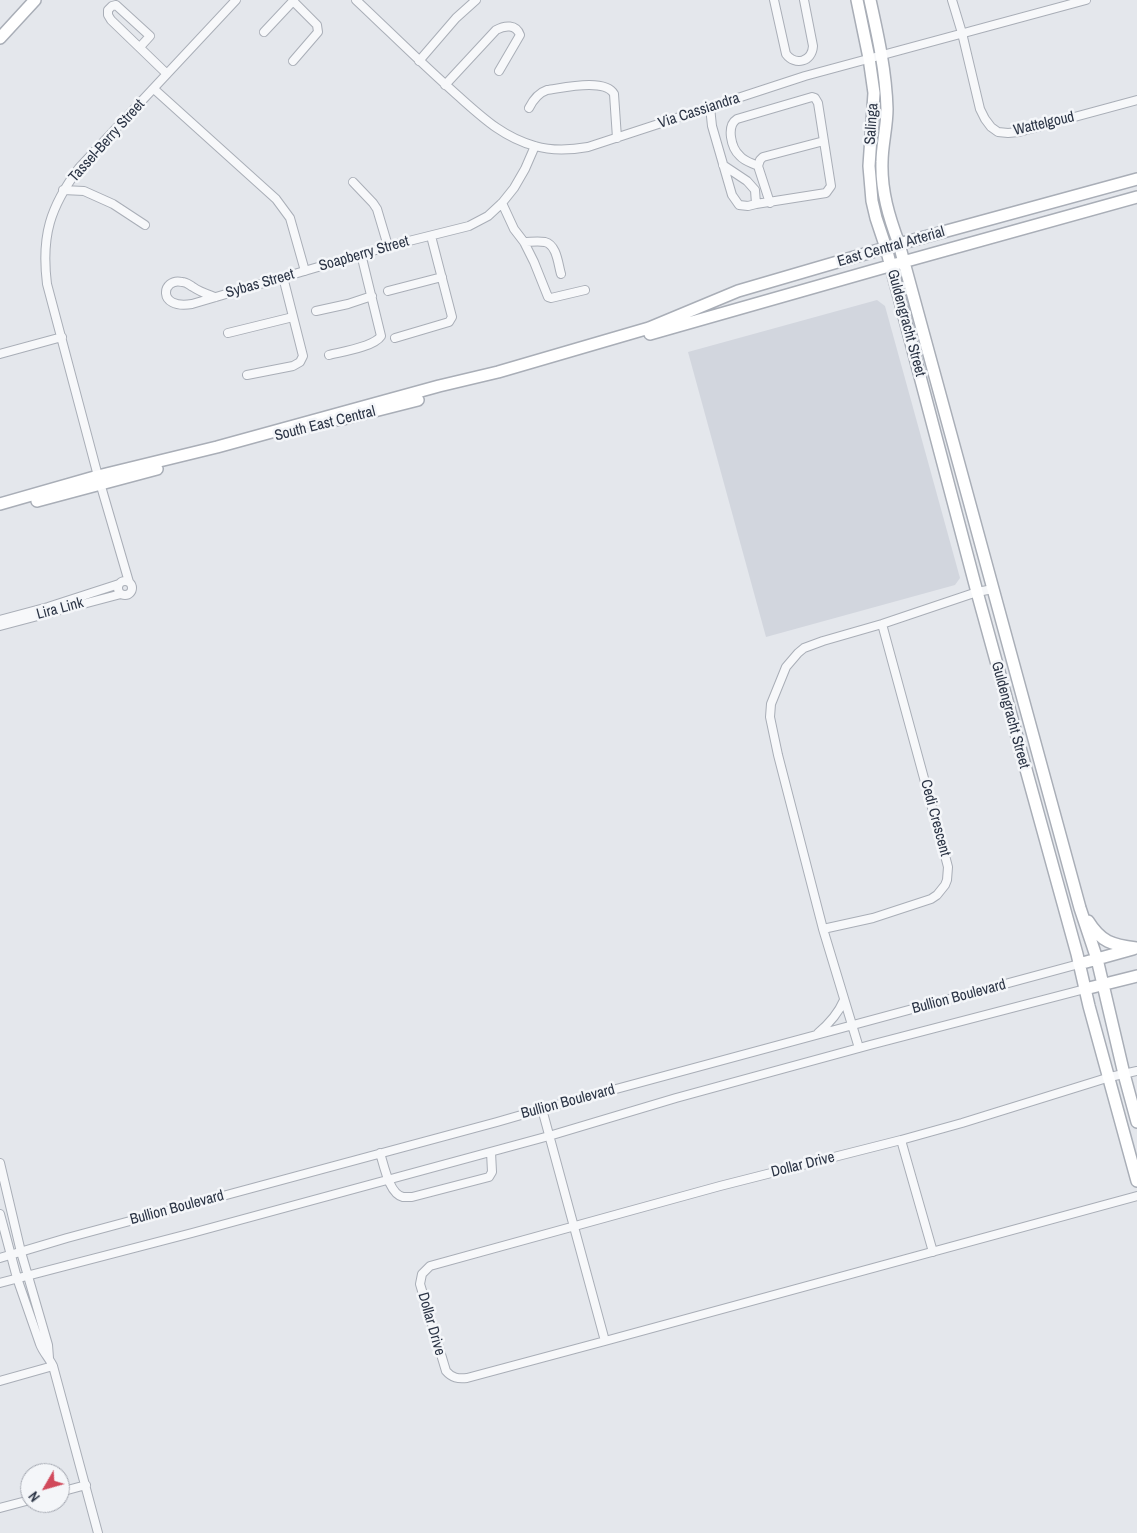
<!DOCTYPE html>
<html>
<head>
<meta charset="utf-8">
<style>
	body { margin:0 }
	#map { position:relative; width:1137px; height:1533px; overflow:hidden; background:#e4e7ec; font-family:"Archivo Narrow",sans-serif }
	canvas { display:block }
	.north { position:absolute; left:20px; top:1463px; width:50px; height:50px; box-sizing:border-box; background:#f4f6f9; border:1px solid #a4a8b1; border-radius:50%; rotate:232deg; font-size:14px; font-weight:700; line-height:20px; text-align:center; color:#2b3445 }
	.north::after { content:''; display:block; margin:auto; width:18px; height:22px; background:#d1495b; clip-path:polygon(50% 0,100% 100%,50% 72%,0 100%) }
</style>
</head>
<body>
<div id="map">
<canvas width="1137" height="1533"></canvas>
<div class="north">N</div>
</div>
<script>
const g = document.querySelector('canvas').getContext('2d');
g.lineJoin = 'round';
function fill(path, color) { g.fillStyle = color; g.fill(path, 'evenodd'); }
function strokePath(path, color, width, dash) { g.strokeStyle = color; g.lineWidth = width; g.lineCap = dash ? 'butt' : 'round'; g.setLineDash(dash || []); g.stroke(path); }
function drawText(font, color, halo, rows, align = 'center') {
  g.font = font + ' "Archivo Narrow",sans-serif'; g.lineWidth = 5; g.setLineDash([]); g.textBaseline = 'middle'; g.strokeStyle = halo; g.fillStyle = color; for (const [text, x, y, turn = 0] of rows) {
    g.save(); g.translate(x, y); g.rotate((+turn || 0) * Math.PI / 180); g.textAlign = isNaN(turn) ? turn : align; if (halo) g.strokeText(text, 0, 0); g.fillText(text, 0, 0); g.restore();
  }
}
fill(new Path2D(`
	M877 300 885 306 960 578 955 585 766 637 688 352Z`), '#d2d6de');
const street = new Path2D(`
	M356 0C389 31 422 64 456 94 481 116 502 137 535 146 552 151 571 150 588 147L805 76 1086 0
	M774 0 786 54C795 66 812 62 813 46L804 0
	M952 0 962 33 980 109 985 119 991 127 998 132 1008 133 1019 132 1137 100
	M293 1 317 25 318 32 293 61
	M264 32 294 0
	M140 47 150 36 116 5 112 6 108 10V15L111 20 167 74
	M419 61 456 18 476 0
	M445 85 496 30C505 25 516 24 520 35L499 71
	M154 89 276 199 290 218 305 271
	M710 107 712 126 732 195 739 205 748 206 756 204 755 190 747 181 723 165
	M529 108C533 100 538 93 547 90 563 88 605 78 614 94L617 138
	M758 166 760 160 763 157 824 141
	M353 182 373 203 377 209 388 246
	M63 190 84 191 113 204 145 225
	M502 203 514 229 524 242 534 262 548 297 551 298 585 290
	M756 204 826 193 831 186 818 103 815 98 812 97 737 119C726 126 731 148 740 156 744 161 752 163 758 166L770 203
	M524 242C530 242 538 241 545 242 557 245 558 264 561 274
	M388 291 442 277
	M215 297C207 294 200 292 193 287 189 285 187 282 182 282 162 277 156 310 192 304L393 245 469 226 488 216 502 203 514 188 525 169 535 146
	M316 311 348 304 372 296
	M228 333 293 317
	M395 338 449 322 452 317 431 236
	M0 354 62 337
	M329 355C341 352 374 347 381 336L361 254
	M247 375 293 366 300 362 303 356 283 277
	M118 588a7 7 0 1 1 14 0a7 7 0 1 1-14 0Z
	M129 582 98 476 47 284C41 236 50 207 79 168L236 0
	M0 620 48 607 119 584
	M0 626 121 594
	M823 929 873 918 931 899 937 895 945 885 947 880 948 867 943 848 882 624
	M818 1033C830 1023 838 1014 844 1000
	M859 1048 823 929 778 755 770 717 771 704 786 667 798 653 804 648 823 641 882 624 977 592 993 589
	M1137 1071 1110 1077 962 1123 901 1140 720 1186 430 1266 422 1274 420 1284 446 1371C452 1378 458 1379 467 1378L605 1341 1137 1196
	M542 1109 605 1341
	M901 1140 933 1252
	M380 1153C384 1165 389 1194 403 1197 404 1197 410 1197 412 1197L489 1177 492 1172 491 1152
	M0 1163 21 1252 48 1345 49 1358
	M0 1214 17 1278 40 1344C43 1352 49 1358 53 1366L98 1533
	M0 1258 67 1238 497 1122 542 1109 1079 964
	M0 1283 192 1233 549 1136 676 1098 870 1045 1085 989
	M0 1381 53 1366
	M60 1492 86 1485
	M0 1508 30 1500`);
const secondary = new Path2D(`
	M857 0 869 58 874 93 869 166 872 201 876 218 886 248 977 592 1077 954 1089 1006 1137 1181
	M870 0C878 36 886 72 887 109 887 127 882 145 882 162 881 191 889 217 899 244L1080 908 1097 959 1124 1074 1137 1122
	M0 38 35 0
	M650 334 903 262 1137 197
	M339 420 418 400
	M37 501 157 469
	M0 504 98 476 217 447 439 386 498 372 649 328 738 291 899 244 1137 179
	M1088 921C1101 942 1112 945 1136 948
	M1079 964 1133 949
	M1085 989 1137 976`);
strokePath(street, '#a9aeb7', 10);
strokePath(secondary, '#a9aeb7', 14);
strokePath(street, '#f7f8fa', 8);
strokePath(secondary, '#fff', 11);
drawText('15px', '#2b3445', '#f4f6f9', [
	["Via Cassiandra",699,111,-18],
	["Salinga",872,124,-86],
	["Wattelgoud",1044,124,-13],
	["Tassel-Berry Street",107,141,-48],
	["East Central Arterial",891,247,-16],
	["Soapberry Street",364,254,-16],
	["Sybas Street",260,284,-16],
	["Guldengracht Street",906,323,75],
	["South East Central",325,424,-14],
	["Lira Link",60,609,-15],
	["Guldengracht Street",1010,715,75],
	["Cedi Crescent",935,818,75],
	["Bullion Boulevard",959,997,-15],
	["Bullion Boulevard",568,1102,-15],
	["Dollar Drive",803,1165,-14],
	["Bullion Boulevard",177,1208,-15],
	["Dollar Drive",431,1324,74]
]);
</script>
</body>
</html>
